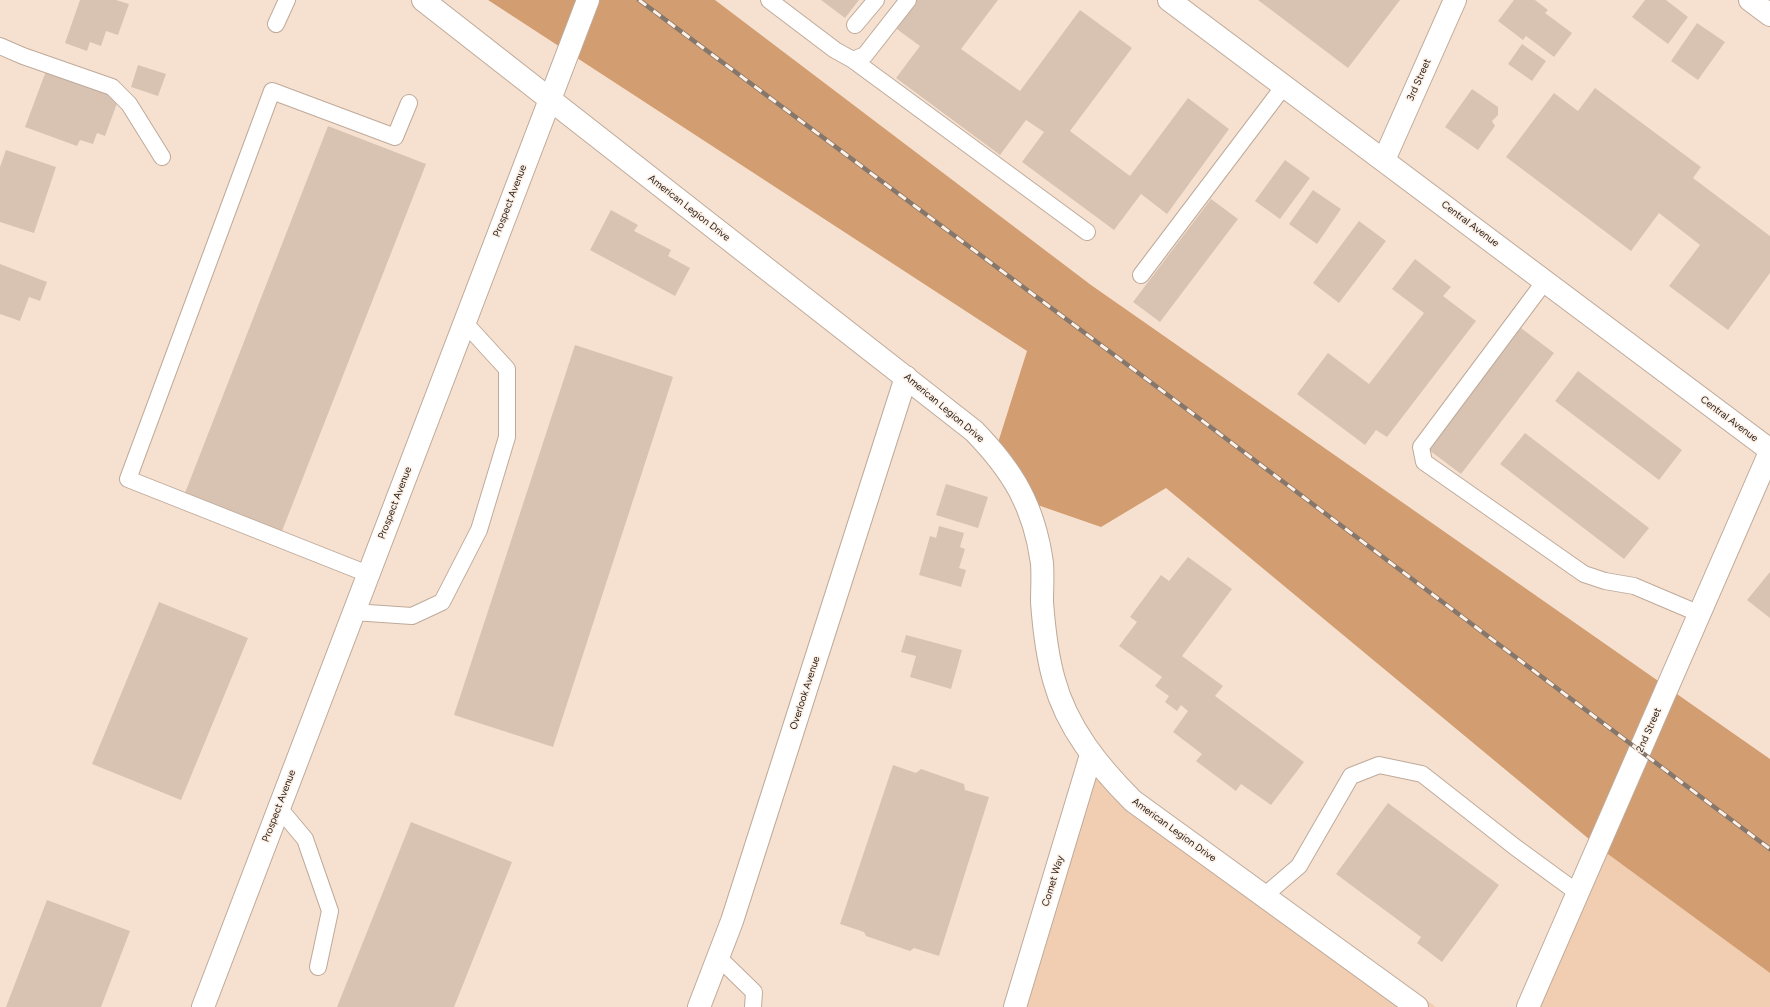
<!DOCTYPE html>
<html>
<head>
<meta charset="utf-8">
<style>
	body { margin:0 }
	canvas { display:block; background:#f6e1d0 }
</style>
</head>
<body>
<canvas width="1770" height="1007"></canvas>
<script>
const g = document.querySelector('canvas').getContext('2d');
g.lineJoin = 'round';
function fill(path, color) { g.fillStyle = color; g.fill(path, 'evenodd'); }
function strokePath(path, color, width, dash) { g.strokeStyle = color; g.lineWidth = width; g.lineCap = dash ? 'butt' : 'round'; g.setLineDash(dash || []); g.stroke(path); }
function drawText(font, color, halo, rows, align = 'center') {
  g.font = font + ' Figtree,sans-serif'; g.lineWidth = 3; g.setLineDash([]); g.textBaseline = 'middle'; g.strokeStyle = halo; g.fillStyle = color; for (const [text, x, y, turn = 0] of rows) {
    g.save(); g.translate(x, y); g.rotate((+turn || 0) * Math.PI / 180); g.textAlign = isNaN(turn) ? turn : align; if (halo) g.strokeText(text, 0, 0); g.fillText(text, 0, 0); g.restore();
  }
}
fill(new Path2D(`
	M1095 764 1436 1007H1021Z
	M1601 849 1770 973V1007H1533Z`), '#f1ceb1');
fill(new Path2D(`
	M488 0H715L1091 285 1770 759V973L1601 849 1166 488 1101 527 1029 502 996 449 1027 351Z`), '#d29d70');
fill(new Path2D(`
	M80 0H116L129 4 118 35 106 31 101 46 90 42 87 51 65 43Z
	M821 0H859L845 18Z
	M913 0H998L961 49 1020 91 1080 10 1132 48 1070 131 1130 176 1188 98 1229 129 1167 214 1141 194 1114 230 1022 162 1044 132 1026 120 1000 155 896 78 920 46 894 27Z
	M1258 0H1400L1348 68Z
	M1514 0H1535L1548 10 1545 13 1572 33 1554 57 1526 36 1523 40 1498 21Z
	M1645 0H1666L1688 17 1668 44 1632 17Z
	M1697 23 1725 42 1698 80 1671 61Z
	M1522 44 1546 61 1532 81 1508 64Z
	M138 65 166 74 158 96 131 87Z
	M46 71 119 98 105 136 97 133 93 144 80 140 77 146 25 127Z
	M1595 88 1701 167 1693 178 1770 236V273L1728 330 1669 286 1700 245 1659 213 1631 251 1506 157 1554 93 1578 111Z
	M1472 89 1498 107V115L1492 121 1495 126 1478 150 1445 127Z
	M328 126 426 164 282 531 185 493Z
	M6 150 56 167 34 233 0 222V167Z
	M1285 160 1310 178 1280 219 1255 201Z
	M1313 190 1341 209 1317 244 1289 224Z
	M1211 199 1238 219 1160 322 1133 302Z
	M611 210 638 225 634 231 671 250 668 256 690 268 675 296 590 250Z
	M1359 221 1386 241 1339 303 1313 283Z
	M1415 259 1451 287 1443 296 1476 321 1387 437 1376 430 1365 445 1297 394 1328 353 1369 384 1424 313 1392 289Z
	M0 264 47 282 40 301 29 297 20 321 0 314Z
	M1521 328 1554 353 1461 474 1429 450Z
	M575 345 673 377 553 747 454 715Z
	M1578 371 1682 450 1659 480 1555 401Z
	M1525 433 1649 528 1624 559 1500 464Z
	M946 484 988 497 978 528 936 515Z
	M939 526 964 533 960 547 965 549 959 568 966 570 961 587 919 575 930 536 936 538Z
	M1188 557 1232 589 1182 656 1223 686 1215 696 1304 762 1271 805 1241 784 1236 791 1196 761 1202 754 1173 732 1188 711 1181 705 1177 711 1165 702 1169 696 1155 686 1162 677 1119 646 1137 622 1130 617 1161 575 1169 581Z
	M1770 572V618L1747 600Z
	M159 602 248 638 181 800 92 764Z
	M906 635 962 650 951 689 910 677 916 656 901 652Z
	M893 765 916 773 921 769 964 784 965 790 989 797 939 956 914 948 910 951 866 936 864 932 840 924Z
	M1388 803 1499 885 1442 962 1417 943 1421 937 1336 874Z
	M411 822 512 862 454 1007H337Z
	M47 900 130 931 101 1007H6Z`), '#d8c3b2');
const lane = new Path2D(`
	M769 0 835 50 853 60 865 55 908 0
	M276 24 287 0
	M855 25 876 0
	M0 46 23 56 112 87 129 104 162 157
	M853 60 1087 232
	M1141 275 1284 86
	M1545 281 1421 447 1424 462 1584 574 1605 581 1634 586 1700 614
	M368 574 128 479 272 91 395 137 409 103
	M353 612 412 616 442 602 479 530 507 437V369L464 322
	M279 808 305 839 330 911 318 967
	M1264 896 1299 866 1351 776 1379 765 1422 774 1515 847 1578 893
	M718 957 754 992 753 1007`);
const street = new Path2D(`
	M423 0 974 431C1013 471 1034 506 1042 563 1043 576 1042 589 1042 602 1044 629 1047 655 1054 680 1067 728 1099 767 1133 801L1417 1007
	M1750 0 1770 15
	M1384 160 1455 0
	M699 1007 732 921 906 377
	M1015 1007 1091 755
	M1528 1007 1770 452`);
const secondary = new Path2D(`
	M1169 0 1770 450
	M203 1007 588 0`);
strokePath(lane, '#bfaa9a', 18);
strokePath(street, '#bfaa9a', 24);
strokePath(secondary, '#bfaa9a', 24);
strokePath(lane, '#fff', 16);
strokePath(street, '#fff', 22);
strokePath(secondary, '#fff', 22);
const rail = new Path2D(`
	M639 0 1200 419 1770 849`);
strokePath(rail, '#85776c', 4.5);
strokePath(rail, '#fdf0e6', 3, [9]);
drawText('10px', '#2a221c', '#fdf0e6', [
	["3rd Street",1419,80,-66],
	["Prospect Avenue",510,201,-69],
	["American Legion Drive",689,208,38],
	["Central Avenue",1470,224,37],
	["American Legion Drive",944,408,40],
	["Central Avenue",1729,419,37],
	["Prospect Avenue",395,503,-69],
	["Overlook Avenue",805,693,-72],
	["2nd Street",1649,730,-66],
	["Prospect Avenue",279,806,-69],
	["American Legion Drive",1174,830,36],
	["Comet Way",1053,881,-73]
]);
</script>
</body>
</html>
